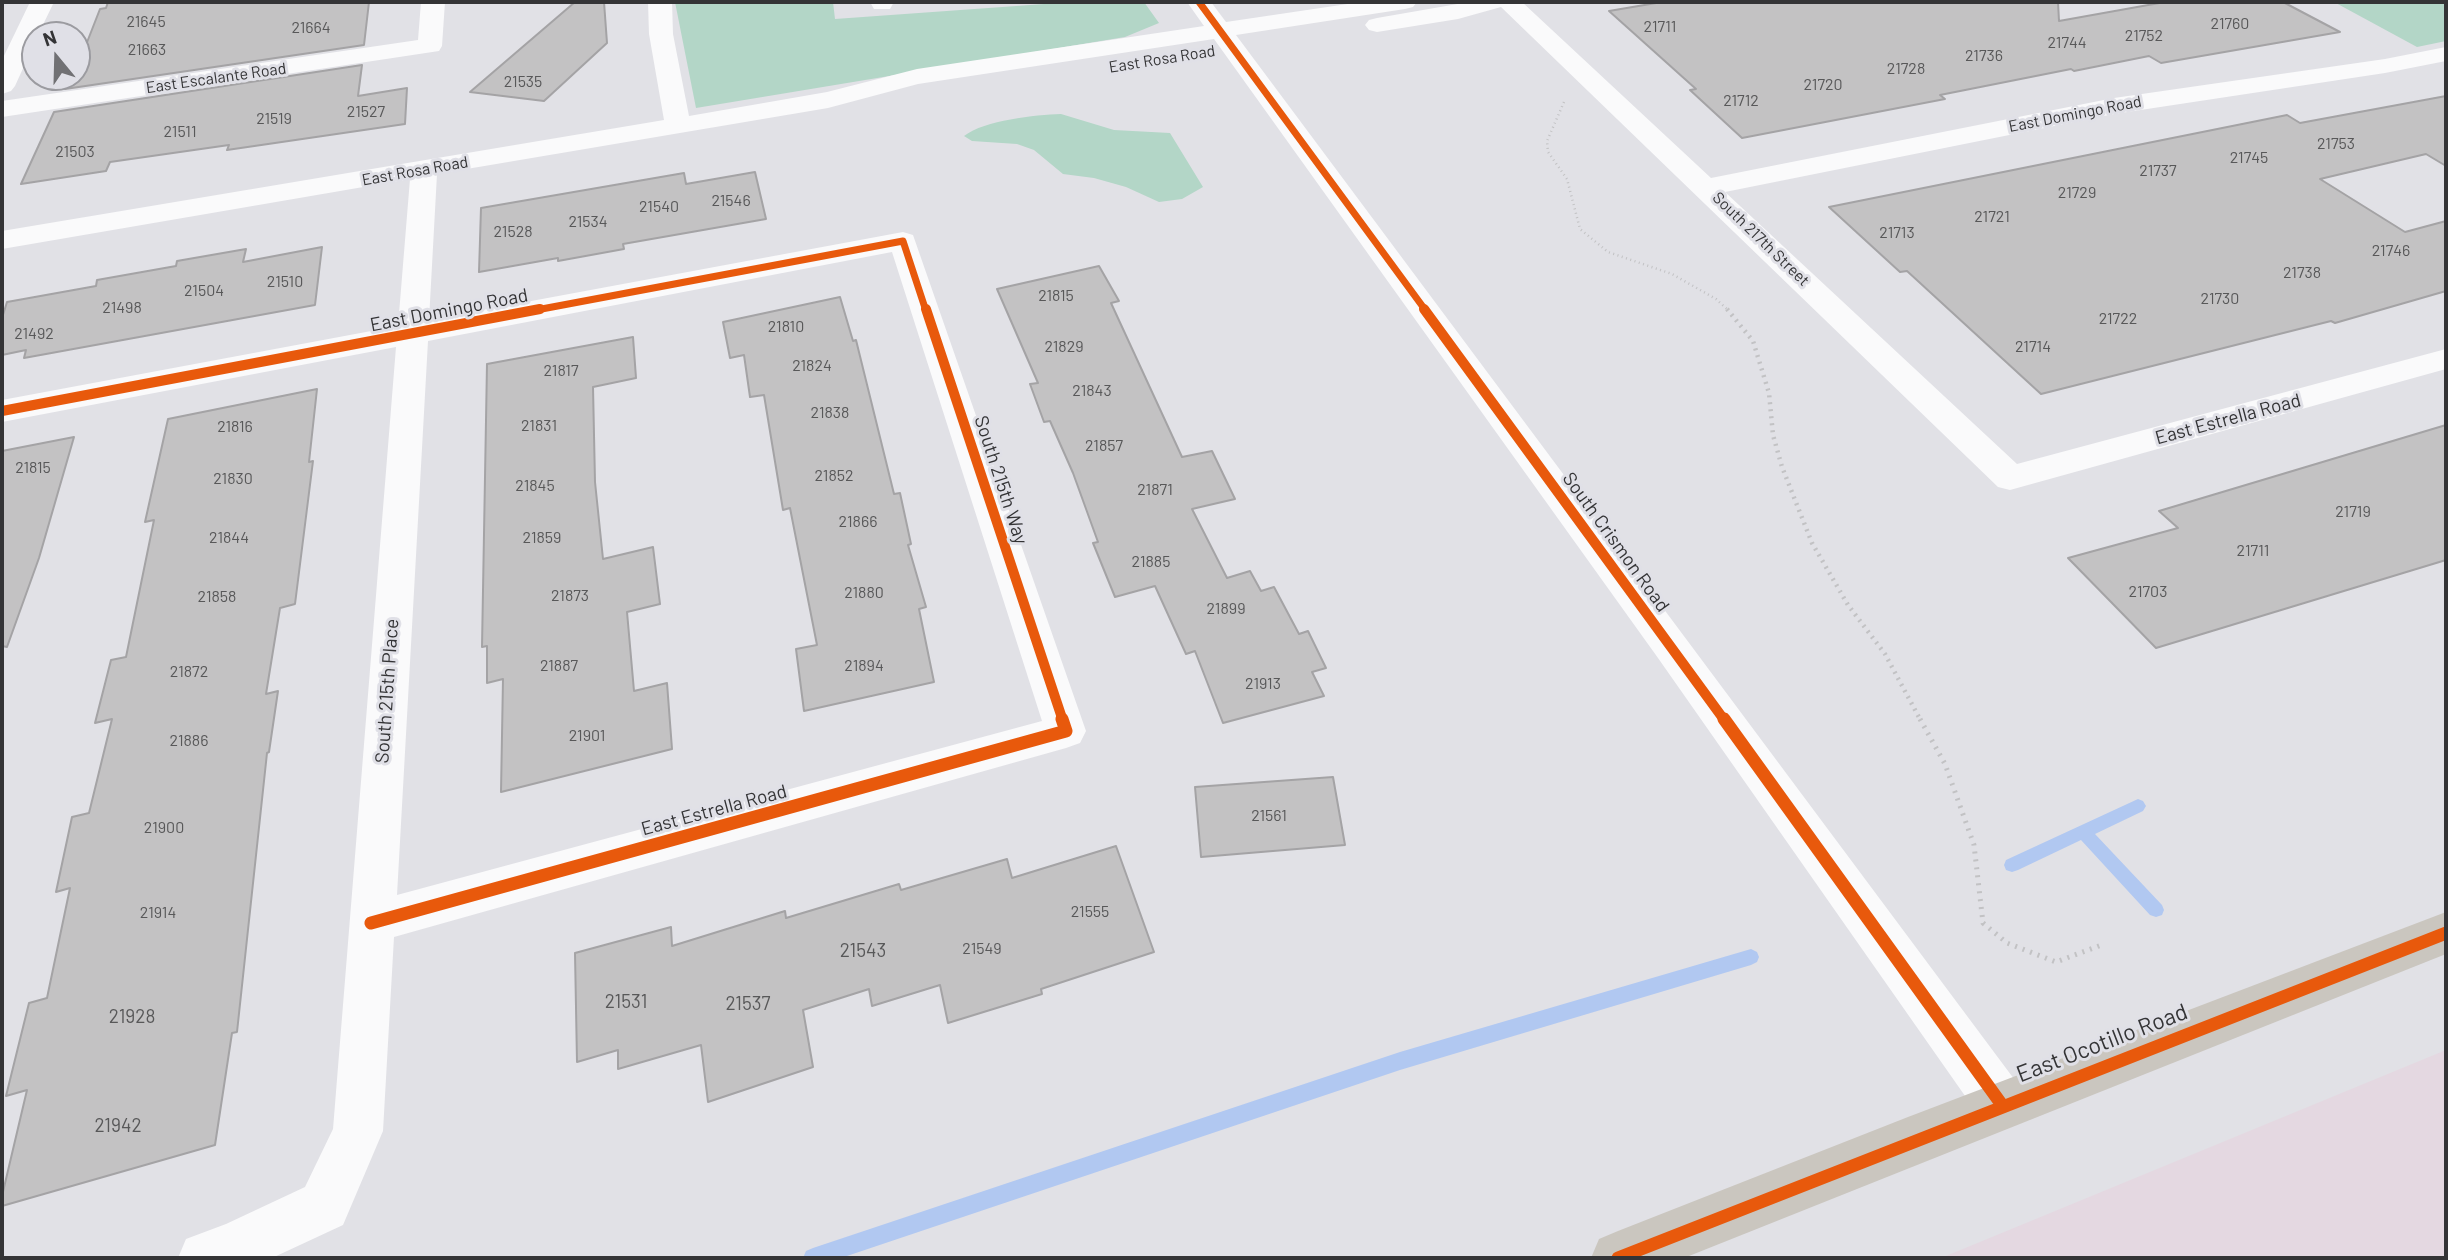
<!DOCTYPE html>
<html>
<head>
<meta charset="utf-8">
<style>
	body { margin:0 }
	#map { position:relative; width:2448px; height:1260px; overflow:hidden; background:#e1e1e6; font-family:Barlow,sans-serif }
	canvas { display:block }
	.frame { position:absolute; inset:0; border:4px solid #343436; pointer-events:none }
	.north { position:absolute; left:21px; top:21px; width:70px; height:70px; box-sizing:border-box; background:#e0e0e7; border:2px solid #9b9ba0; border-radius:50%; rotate:341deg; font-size:19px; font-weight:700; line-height:28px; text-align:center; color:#343436 }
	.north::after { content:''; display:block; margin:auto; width:24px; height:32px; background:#717174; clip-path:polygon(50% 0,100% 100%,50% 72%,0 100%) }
</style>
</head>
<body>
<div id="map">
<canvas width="2448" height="1260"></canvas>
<div class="frame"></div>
<div class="north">N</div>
</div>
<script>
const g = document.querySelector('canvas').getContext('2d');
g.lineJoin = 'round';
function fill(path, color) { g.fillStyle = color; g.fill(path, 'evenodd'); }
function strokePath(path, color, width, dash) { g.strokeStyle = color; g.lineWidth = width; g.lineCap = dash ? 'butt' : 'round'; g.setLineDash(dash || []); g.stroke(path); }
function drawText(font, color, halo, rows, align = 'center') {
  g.font = font + ' Barlow,sans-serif'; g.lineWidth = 6; g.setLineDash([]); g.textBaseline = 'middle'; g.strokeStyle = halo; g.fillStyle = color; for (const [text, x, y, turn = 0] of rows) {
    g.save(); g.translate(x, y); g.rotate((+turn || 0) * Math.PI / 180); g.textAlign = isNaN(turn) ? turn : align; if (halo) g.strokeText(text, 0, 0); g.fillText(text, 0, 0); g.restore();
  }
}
fill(new Path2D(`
	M2446 1050V1258H1941Z`), '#e4d8e1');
fill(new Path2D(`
	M675 2H833L835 19 1072 2H1144L1159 23 1125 37 696 108Z
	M2334 2H2446V41L2417 47Z
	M1061 114 1114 130 1170 133 1203 187 1182 199 1159 202 1126 187 1094 178 1063 174 1034 150 1017 144 972 141 964 136C985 120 1035 115 1061 114Z`), '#b3d6c7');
fill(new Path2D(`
	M2138 799 2143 801 2146 806 2143 811 2095 834 2162 905 2164 910 2162 915 2156 917 2150 915 2081 840 2018 870 2012 872 2006 870 2004 865 2006 860Z
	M1751 949 1757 952 1759 957 1757 962 1751 965 1400 1070 841 1258H803L806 1251 813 1248 1400 1052Z`), '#b1c8f1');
const building = new Path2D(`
	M108 2H369L364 45 65 89 71 77H77V68L100 9 106 8Z
	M575 2H604L607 43 544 101 470 92Z
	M1662 2H2058L2059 21 2165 2H2283L2340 32 2161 63 2149 56 2074 71 2071 69 1940 95 1945 99 1742 138 1690 90 1696 89 1609 11Z
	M362 65 358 96 407 88 405 124 227 150 229 145 110 162 106 171 21 184 54 112Z
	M2446 96V166L2426 154 2320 179 2405 232 2446 221V291L2335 323 2331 321 2041 394 1907 271 1900 272 1829 207 2287 115 2300 123Z
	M755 172 766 219 623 244 624 249 558 261V258L479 272 481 208 684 173 686 184Z
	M322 247 315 305 24 358 26 350 2 355V318L7 302 96 286 97 280 176 266 177 261 246 249 243 262Z
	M1099 266 1119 301 1111 303 1182 457 1212 451 1235 499 1192 509 1227 578 1250 571 1261 591 1274 587 1299 634 1308 631 1326 668 1312 672 1324 696 1223 723 1195 651 1186 654 1155 586 1115 597 1093 543 1098 542 1073 473 1050 421 1044 422 1030 384 1038 383 997 289Z
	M840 297 853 341 856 340 894 494 900 493 911 544 908 545 926 607 919 609 934 682 804 711 796 649 817 645 790 508 783 510 764 395 750 397 744 355 730 358 723 322Z
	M633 337 636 378 593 387 595 482 603 559 653 547 660 604 627 612 634 691 667 683 672 749 501 792 503 679 487 683V646L482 647 487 364Z
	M317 389 309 462 313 461 295 604 280 608 266 694 278 691 269 752 267 753 237 1032 232 1033 215 1145 2 1206V1196L27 1090 6 1096 29 1003 47 998 70 888 56 892 72 817 89 813 112 719 95 723 111 660 126 657 154 520 145 522 168 419Z
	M2446 425V560L2156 648 2068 558 2178 528 2159 511Z
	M74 437 39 558 7 647 2 646V451Z
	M1333 777 1345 845 1201 857 1195 787Z
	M1116 846 1154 952 1041 989 1042 994 948 1023 940 985 872 1006 869 989 803 1010 813 1067 708 1102 701 1045 618 1069V1050L577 1062 575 953 671 927 672 946 785 911 786 918 899 884 901 890 1007 859 1012 878Z`);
fill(building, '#c3c2c3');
strokePath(building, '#a4a3a5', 2);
strokePath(new Path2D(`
	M1564 102 1547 141 1548 152 1567 179 1580 229 1608 252 1672 274 1716 299 1729 311`), '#c2c2c4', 2.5, [1, 3.5]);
strokePath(new Path2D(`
	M1727 309 1753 341 1769 393 1773 435 1782 467 1812 543 1848 605 1885 654 1921 721`), '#c2c2c4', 4.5, [2, 5]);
strokePath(new Path2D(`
	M1920 719 1945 764 1974 845 1983 923 2007 943 2056 962 2104 944`), '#c2c2c4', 5, [2, 6]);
fill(new Path2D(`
	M30 2H54L38 35H35V42L15 86 11 91 2 94V60Z
	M421 2H445L442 46 439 51 2 117V101L418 40Z
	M648 2H672L673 34 689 116 827 92 917 69 1204 26 1187 2H1211L1226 22 1361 2H1417L1413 7 1405 9 1236 35 2020 1087 2027 1105 2020 1123 2002 1130 1984 1123 1658 658 1214 39 918 84 828 108 437 174 429 320 903 232 913 235 1086 731 1080 743 1066 748 394 937 383 1131 343 1225 272 1258H178L186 1239 226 1224 305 1187 333 1129 396 347 2 422V400L398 326 410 179 2 249V231L664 120 649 34ZM892 252 1042 721 397 895 428 341Z
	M870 2H894L890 9H874Z
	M1469 2H1522L1711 178 2114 98 2385 59 2446 47V61L2385 73 2114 114 1725 192 2017 464 2446 349V369L2010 490 1998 487 1501 7 1458 19 1377 32 1369 30 1365 25 1369 20 1377 18Z`), '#fafafb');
fill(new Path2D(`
	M2446 912V954L1684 1258H1591L1599 1239 1618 1231 1908 1117Z`), '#cac6bf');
strokePath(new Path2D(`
	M1199 2 1426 311
	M531 311 903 241 926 311`), '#e8590c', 7);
strokePath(new Path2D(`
	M926 309 1063 721
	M1424 309 1725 721
	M2 411 540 309`), '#e8590c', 10);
strokePath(new Path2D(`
	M1724 719 2002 1105
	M371 923 1066 731 1062 719
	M1618 1258 2446 933`), '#e8590c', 13);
drawText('16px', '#585859', null, [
	["21645",146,22],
	["21760",2230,24],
	["21711",1660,27],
	["21664",311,28],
	["21752",2144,36],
	["21744",2067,43],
	["21663",147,50],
	["21736",1984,56],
	["21728",1906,69],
	["21535",523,82],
	["21720",1823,85],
	["21712",1741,101],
	["21527",366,112],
	["21519",274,119],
	["21511",180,132],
	["21753",2336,144],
	["21503",75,152],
	["21745",2249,158],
	["21737",2158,171],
	["21729",2077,193],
	["21546",731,201],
	["21540",659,207],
	["21721",1992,217],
	["21534",588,222],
	["21528",513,232],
	["21713",1897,233],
	["21746",2391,251],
	["21738",2302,273],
	["21510",285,282],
	["21504",204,291],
	["21815",1056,296],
	["21730",2220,299],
	["21498",122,308],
	["21722",2118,319],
	["21810",786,327],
	["21492",34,334],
	["21829",1064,347],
	["21714",2033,347],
	["21824",812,366],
	["21817",561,371],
	["21843",1092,391],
	["21838",830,413],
	["21831",539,426],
	["21816",235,427],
	["21857",1104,446],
	["21815",33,468],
	["21852",834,476],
	["21830",233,479],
	["21845",535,486],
	["21871",1155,490],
	["21719",2353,512],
	["21866",858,522],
	["21844",229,538],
	["21859",542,538],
	["21711",2253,551],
	["21885",1151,562],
	["21703",2148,592],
	["21880",864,593],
	["21873",570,596],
	["21858",217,597],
	["21899",1226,609],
	["21887",559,666],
	["21894",864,666],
	["21872",189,672],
	["21913",1263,684],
	["21901",587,736],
	["21886",189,741],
	["21561",1269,816],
	["21900",164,828],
	["21555",1090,912],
	["21914",158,913],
	["21549",982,949]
]);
drawText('16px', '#343436', '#e0e0e7', [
	["East Rosa Road",1162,59,-9],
	["East Escalante Road",216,78,-8],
	["East Domingo Road",2075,114,-11],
	["East Rosa Road",415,171,-10],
	["South 217th Street",1761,239,44]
]);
drawText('19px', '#343436', '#e0e0e7', [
	["East Domingo Road",449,310,-11],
	["East Estrella Road",2228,419,-15],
	["South 215th Way",1001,480,72],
	["South Crismon Road",1616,542,54],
	["South 215th Place",387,691,-86],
	["East Estrella Road",714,810,-15]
]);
drawText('19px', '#585859', null, [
	["21543",863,951],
	["21531",626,1002],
	["21537",748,1004],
	["21928",132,1017],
	["21942",118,1126]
]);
drawText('23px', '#343436', '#e0e0e7', [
	["East Ocotillo Road",2102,1043,-21]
]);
</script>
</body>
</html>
